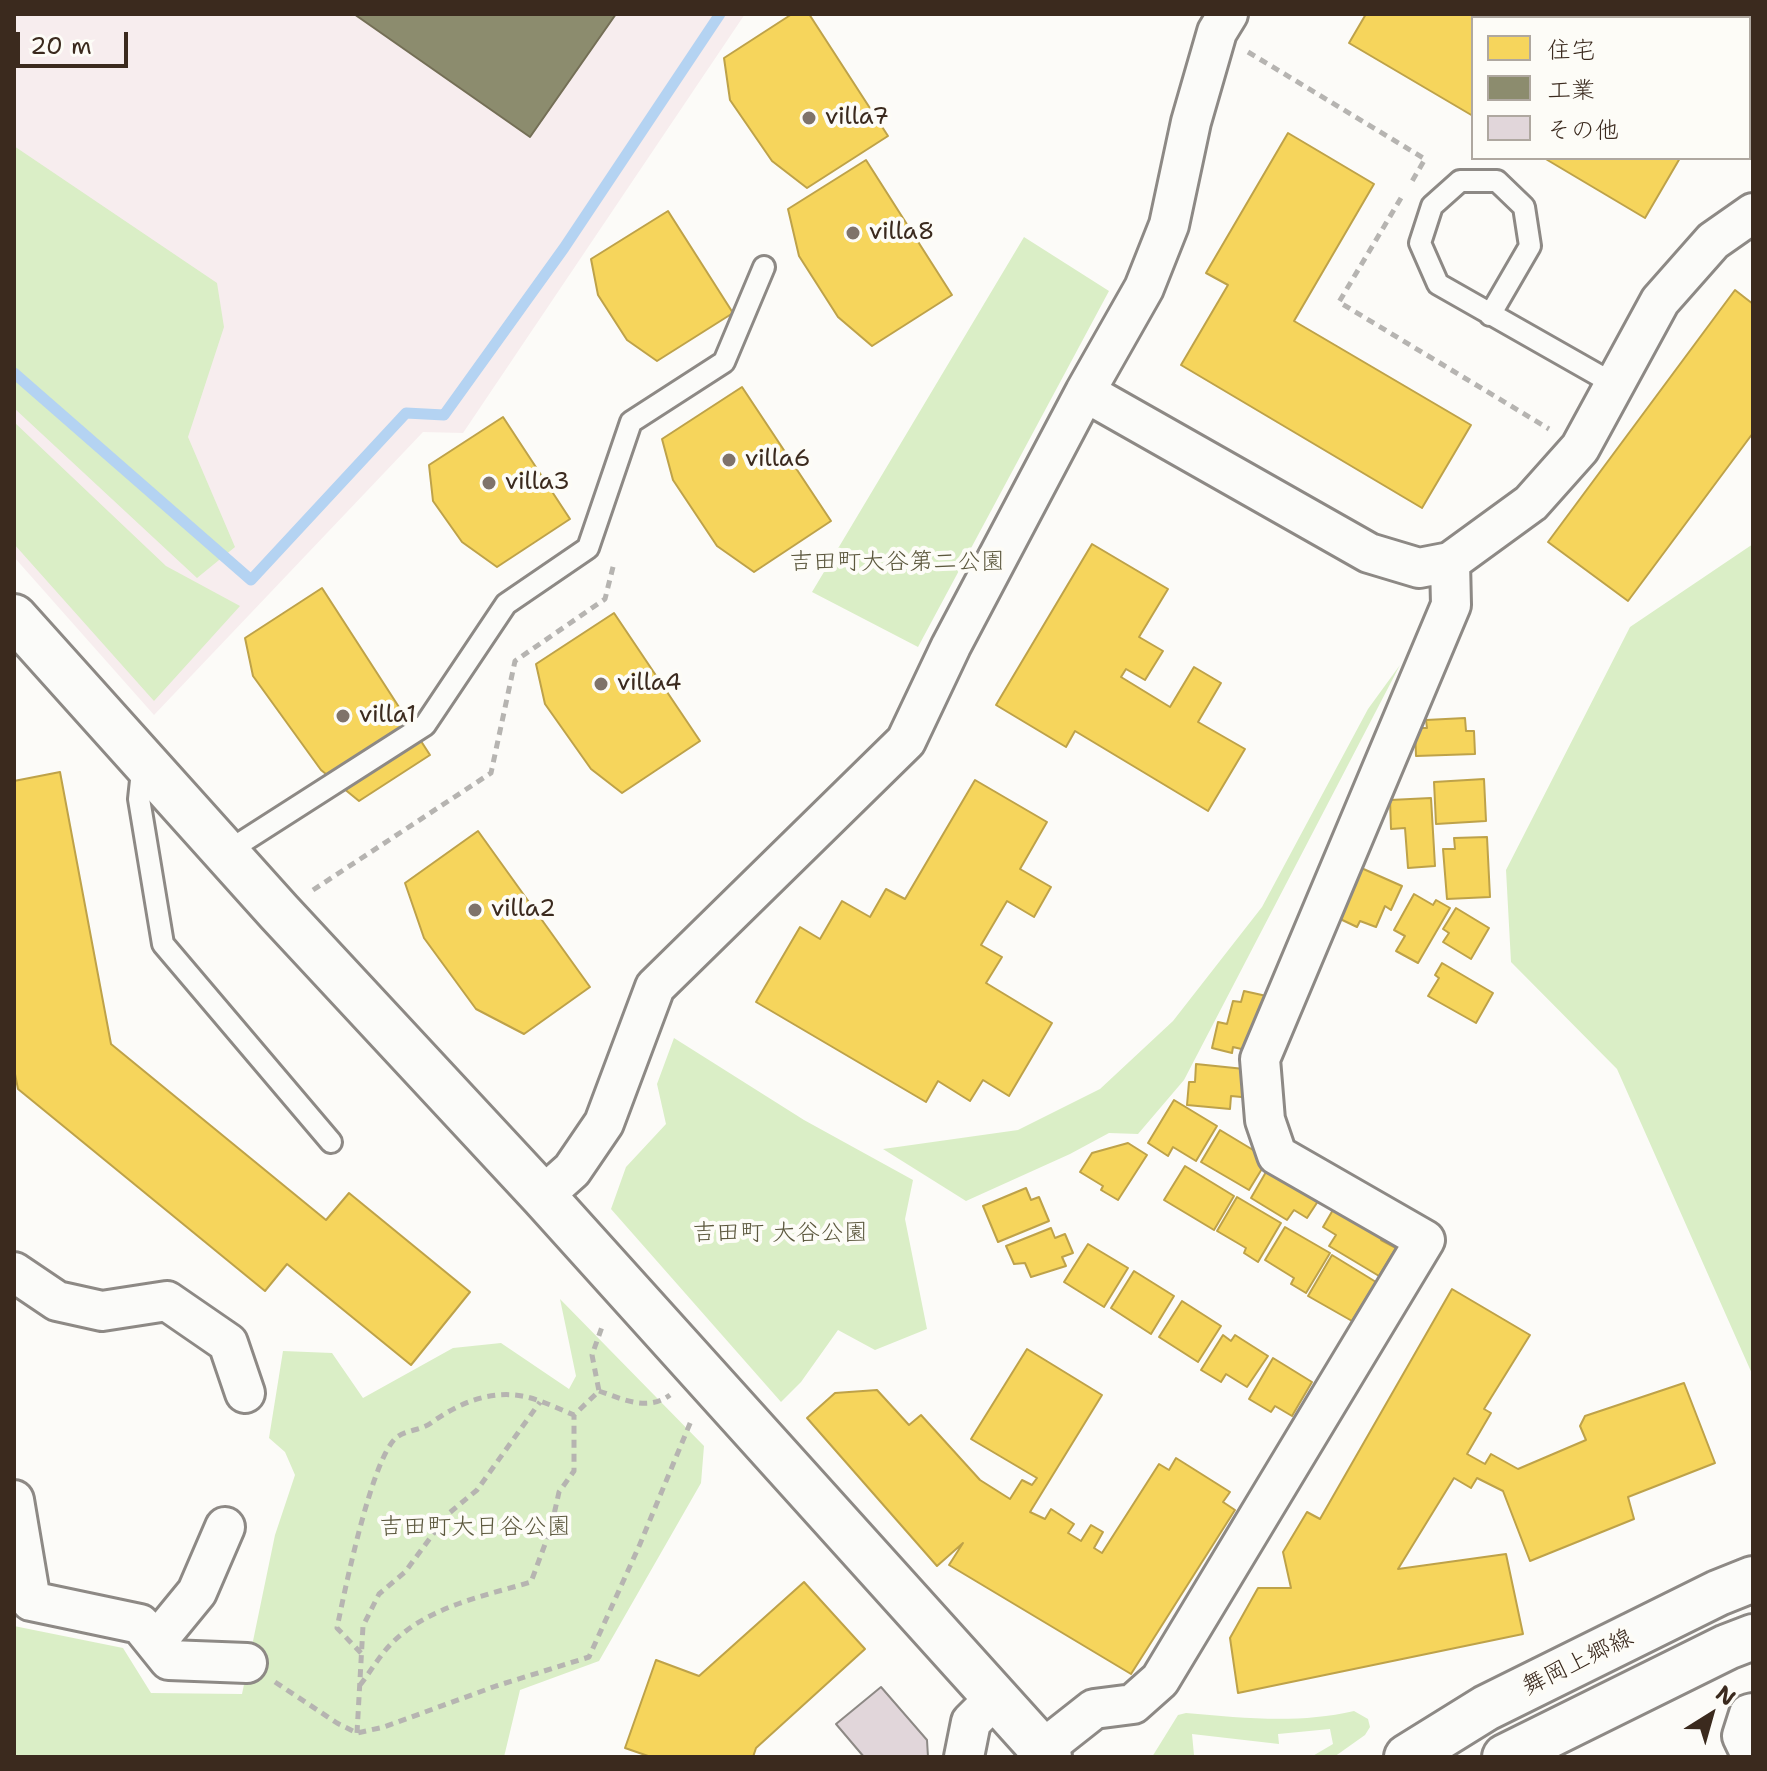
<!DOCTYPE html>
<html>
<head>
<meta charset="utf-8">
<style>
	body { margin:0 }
	#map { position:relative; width:1767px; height:1771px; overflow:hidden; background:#fcfbf8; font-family:"Shantell Sans","Klee One",sans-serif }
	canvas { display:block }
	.frame { position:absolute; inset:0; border:16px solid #3b2a1e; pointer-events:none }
	.legend { position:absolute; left:1471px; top:16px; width:280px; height:144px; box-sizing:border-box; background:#fdfcf7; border:2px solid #afa8a0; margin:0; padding:10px 14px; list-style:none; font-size:24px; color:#3b2a1e }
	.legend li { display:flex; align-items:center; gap:16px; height:40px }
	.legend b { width:40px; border:2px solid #afa8a0 }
	.north { position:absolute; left:1671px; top:1675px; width:80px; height:80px; -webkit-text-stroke:6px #fdfcf7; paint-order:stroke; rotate:37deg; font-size:22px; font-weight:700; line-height:32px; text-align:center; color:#3b2a1e }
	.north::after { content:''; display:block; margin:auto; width:28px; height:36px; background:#3b2a1e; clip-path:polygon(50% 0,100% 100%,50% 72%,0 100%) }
	.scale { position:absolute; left:16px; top:32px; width:112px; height:36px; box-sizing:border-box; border:4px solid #3b2a1e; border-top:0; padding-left:10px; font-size:24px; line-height:28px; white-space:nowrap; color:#3b2a1e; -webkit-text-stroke:6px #fdfcf7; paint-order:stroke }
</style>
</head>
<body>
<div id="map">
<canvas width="1767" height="1771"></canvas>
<div class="frame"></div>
<ul class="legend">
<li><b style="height:22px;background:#f6d55c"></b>住宅</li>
<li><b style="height:22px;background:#8c8c6e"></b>工業</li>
<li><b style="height:22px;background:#e1d6da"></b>その他</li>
</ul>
<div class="north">N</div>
<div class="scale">20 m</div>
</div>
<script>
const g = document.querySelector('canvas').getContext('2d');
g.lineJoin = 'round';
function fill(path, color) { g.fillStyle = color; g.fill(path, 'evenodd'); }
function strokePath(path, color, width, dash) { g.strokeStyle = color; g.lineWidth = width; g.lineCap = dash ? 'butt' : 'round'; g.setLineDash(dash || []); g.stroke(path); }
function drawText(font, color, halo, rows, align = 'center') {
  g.font = font + ' "Shantell Sans","Klee One",sans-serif'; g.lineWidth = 8; g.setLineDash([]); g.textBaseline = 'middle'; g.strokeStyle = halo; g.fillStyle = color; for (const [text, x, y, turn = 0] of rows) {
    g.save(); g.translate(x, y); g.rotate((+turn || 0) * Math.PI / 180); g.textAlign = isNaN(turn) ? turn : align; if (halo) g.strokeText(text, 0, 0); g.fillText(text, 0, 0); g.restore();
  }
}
fill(new Path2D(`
	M14 14H745L463 433 423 432 154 715 14 557Z`), '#f7edee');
fill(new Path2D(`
	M14 146 217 283 224 327 188 437 235 547 197 578 14 408Z
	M1024 237 1109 291 918 647 812 592Z
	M14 422 166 566 240 606 154 701 14 544Z
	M1753 544V1376L1617 1069 1511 962 1506 870 1630 627Z
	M1400 665 1184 1080 1138 1134 1109 1133 1070 1154 966 1201 883 1149 1018 1130 1100 1089 1173 1021 1262 907 1368 709Z
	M674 1038 804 1120 913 1180 905 1219 927 1329 875 1350 838 1330 801 1382 781 1402 611 1209 626 1167 666 1124 657 1084Z
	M560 1299 704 1446 701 1483 599 1661 520 1690 504 1757H14V1626L123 1648 151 1693 242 1694 275 1535 295 1475 285 1452 269 1438 283 1351 332 1353 363 1398 453 1348 501 1343 569 1389 576 1376Z
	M1354 1711 1368 1719 1370 1727 1365 1735 1334 1757H1311L1333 1744 1330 1729 1278 1734 1279 1744 1192 1734 1194 1755 1152 1757 1178 1715 1186 1713C1243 1718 1298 1724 1354 1711Z`), '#daeec6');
const homes = new Path2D(`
	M792 14H809L888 136 807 188 772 161 730 100 724 58Z
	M1366 14H1489L1496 18H1473V116L1349 43Z
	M1288 133 1374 184 1294 321 1471 425 1422 508 1181 365 1228 285 1206 273Z
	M1544 158H1680L1645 218Z
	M866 160 952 295 872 346 838 317 799 256 788 209Z
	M668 211 733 313 657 361 627 340 598 295 591 259Z
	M1735 290 1753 304V433L1628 601 1548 542Z
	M742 387 831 521 754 572 717 546 673 480 662 439Z
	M503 417 570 519 497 567 462 542 433 501 429 465Z
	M1092 544 1168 589 1139 637 1163 651 1145 680 1126 669 1121 677 1170 707 1194 667 1221 683 1198 722 1245 749 1208 811 1075 731 1066 747 996 705Z
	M322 588 430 755 359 801 321 770 253 676 245 638Z
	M614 613 700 741 622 793 591 769 545 704 536 664Z
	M1465 718 1466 731H1474L1475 754 1416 756 1415 728H1427L1426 720Z
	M60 772 111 1044 326 1220 349 1193 470 1292 411 1365 287 1264 265 1291 18 1089 14 1069V781Z
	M1484 779 1486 821 1436 824 1434 782Z
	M975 780 1047 822 1020 869 1051 887 1034 917 1007 901 981 945 1002 957 986 983 1052 1023 1009 1096 983 1080 970 1101 938 1081 926 1102 756 1002 800 927 820 939 842 901 870 917 886 889 905 899Z
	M1431 798 1435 866 1408 868 1405 828 1391 829 1390 800Z
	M478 831 590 987 524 1034 476 1009 424 938 405 883Z
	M1487 837 1490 897 1447 899 1443 849H1455L1454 838Z
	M1359 867 1402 886 1391 910 1385 906 1376 927 1360 921 1357 927 1336 917Z
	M1414 894 1433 905 1436 900 1450 908 1418 963 1396 951 1405 936 1394 930Z
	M1456 908 1489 928 1471 959 1443 942 1449 933 1443 929Z
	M1442 963 1493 993 1476 1023 1428 996 1439 978 1435 975Z
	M1244 991 1271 997 1258 1053 1233 1047 1232 1053 1212 1048 1218 1022 1227 1024 1233 1001 1241 1002Z
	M1196 1064 1254 1070 1252 1098 1231 1096 1230 1109 1187 1105 1189 1082H1195Z
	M1174 1100 1217 1126 1196 1161 1173 1147 1168 1156 1148 1143Z
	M1220 1130 1268 1159 1249 1190 1201 1162Z
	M1128 1143 1147 1155 1118 1200 1101 1190 1103 1186 1080 1172 1092 1153Z
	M1185 1166 1234 1196 1214 1230 1164 1200Z
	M1282 1166 1324 1192 1307 1218 1294 1210 1287 1220 1251 1198 1266 1172 1276 1177Z
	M1026 1188 1031 1200 1039 1197 1049 1221 998 1242 983 1206Z
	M1237 1197 1281 1223 1258 1262 1244 1253 1246 1248 1217 1231Z
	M1337 1203 1386 1232 1381 1240 1396 1248 1379 1276 1329 1246 1336 1235 1323 1227Z
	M1285 1227 1330 1253 1306 1293 1291 1284 1294 1278 1265 1260Z
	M1051 1228 1055 1238 1065 1234 1073 1253 1062 1257 1066 1266 1031 1277 1025 1263 1014 1264 1006 1246Z
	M1088 1244 1128 1268 1104 1307 1064 1282Z
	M1332 1255 1376 1282 1352 1321 1308 1296Z
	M1134 1271 1174 1296 1151 1334 1111 1308Z
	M1452 1289 1530 1335 1484 1409 1491 1413 1467 1454 1485 1464 1491 1454 1518 1469 1586 1440 1580 1426 1585 1416 1684 1383 1715 1463 1628 1497 1634 1519 1530 1561 1503 1491 1477 1478 1471 1488 1454 1478 1398 1569 1506 1554 1523 1634 1238 1693 1230 1638 1258 1588H1291L1283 1552 1307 1512 1320 1519Z
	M1182 1301 1221 1326 1198 1362 1159 1337Z
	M1223 1335 1231 1341 1235 1335 1268 1356 1247 1387 1226 1374 1221 1382 1201 1370Z
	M1027 1349 1102 1395 1030 1512 1045 1519 1051 1509 1074 1524 1068 1533 1081 1541 1091 1525 1103 1532 1094 1548 1102 1553 1159 1464 1169 1470 1176 1458 1230 1492 1223 1502 1235 1510 1131 1674 949 1565 963 1543 937 1566 807 1418 835 1393 877 1390 909 1425 921 1415 980 1480 1010 1499 1022 1480 1032 1485 1037 1478 971 1439Z
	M1273 1358 1312 1382 1292 1416 1275 1406 1271 1412 1249 1399Z
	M804 1582 865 1649 756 1748 753 1757H651L625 1748 656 1660 699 1676Z`);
fill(homes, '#f6d55c');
strokePath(homes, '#bea249', 2);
const industry = new Path2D(`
	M354 14H616L530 137Z`);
fill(industry, '#8c8c6e');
strokePath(industry, '#746f56', 2);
strokePath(new Path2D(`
	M14 373 251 580 406 413 444 415 564 248 720 14`), '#b4d3f2', 11);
const building = new Path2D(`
	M881 1687 927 1740 928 1757H864L836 1724Z`);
fill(building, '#e1d6da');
strokePath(building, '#8d8985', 2);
const lane = new Path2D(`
	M1701 14 1708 18
	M1749 43 1753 45
	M1490 315 1530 246 1524 207 1497 181H1460L1432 206 1420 243 1438 284 1614 384
	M143 762 139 799 163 944 331 1142
	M225 853 425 725 506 604 588 548 631 422 724 362 764 267`);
const street = new Path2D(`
	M1085 392 1369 553 1419 568 1450 562 1531 503 1580 448 1660 301 1713 241 1753 213
	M543 1196 572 1170 604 1123 655 987 906 741 951 646 1085 392 1144 288 1169 225 1191 122 1217 32 1228 14
	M14 1272 57 1301 102 1311 167 1301 228 1343 245 1393
	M14 1500 31 1601 140 1624 169 1660 247 1663
	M156 1642 197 1592 225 1527
	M1042 1750 1094 1709 1133 1704 1160 1680 1425 1240 1277 1155 1265 1120 1260 1059 1451 605 1450 562
	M964 1757 971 1722 994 1699
	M1752 1757 1742 1736 1749 1714 1753 1713`);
const secondary = new Path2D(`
	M14 617 279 912 543 1196 1049 1757
	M1407 1757 1486 1708 1718 1593 1753 1579
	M1505 1757 1727 1647 1753 1637`);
strokePath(lane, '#8d8985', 26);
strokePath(street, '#8d8985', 44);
strokePath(secondary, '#8d8985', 50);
strokePath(new Path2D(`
	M1248 52 1425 159 1411 183
	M1401 198 1339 302 1549 429
	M313 890 491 773 515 661 605 599 614 563
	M599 1391C623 1399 647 1412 670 1395
	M361 1653 337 1628C344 1594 372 1456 397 1437 407 1430 421 1430 431 1423 457 1404 489 1390 522 1396 539 1399 557 1408 574 1415L599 1391 592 1355 603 1324
	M275 1682 337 1723 357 1733 384 1727 496 1686 589 1657 640 1544 691 1421
	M360 1685C371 1671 381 1653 394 1641 431 1606 484 1596 531 1582L551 1528 559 1492 574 1471V1415
	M357 1733 363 1626 379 1594 405 1572 448 1514 477 1490 540 1402`), '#b6b4b1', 5, [8, 6]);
strokePath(lane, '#fbfbf9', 20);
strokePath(street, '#fbfbf9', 38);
strokePath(secondary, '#fbfbf9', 44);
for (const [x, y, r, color] of [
	[809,118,8,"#7f736a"],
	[853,233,8,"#7f736a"],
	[729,460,8,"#7f736a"],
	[489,483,8,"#7f736a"],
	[601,684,8,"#7f736a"],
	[343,716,8,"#7f736a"],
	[475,910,8,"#7f736a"]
]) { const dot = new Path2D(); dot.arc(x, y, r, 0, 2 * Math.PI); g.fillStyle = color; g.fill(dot); strokePath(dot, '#fdfcf7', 3); }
drawText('24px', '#3b2a1e', '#fdfcf7', [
	["villa7",825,118],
	["villa8",869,233],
	["villa6",745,460],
	["villa3",505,483],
	["villa4",617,684],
	["villa1",359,716],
	["villa2",491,910]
], 'left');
drawText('24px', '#5c583e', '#fdfcf7', [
	["吉田町大谷第二公園",897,563],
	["吉田町 大谷公園",780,1234],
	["吉田町大日谷公園",475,1528]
]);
drawText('24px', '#3b2a1e', '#fdfcf7', [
	["舞岡上郷線",1578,1663,-26]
]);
</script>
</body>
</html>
